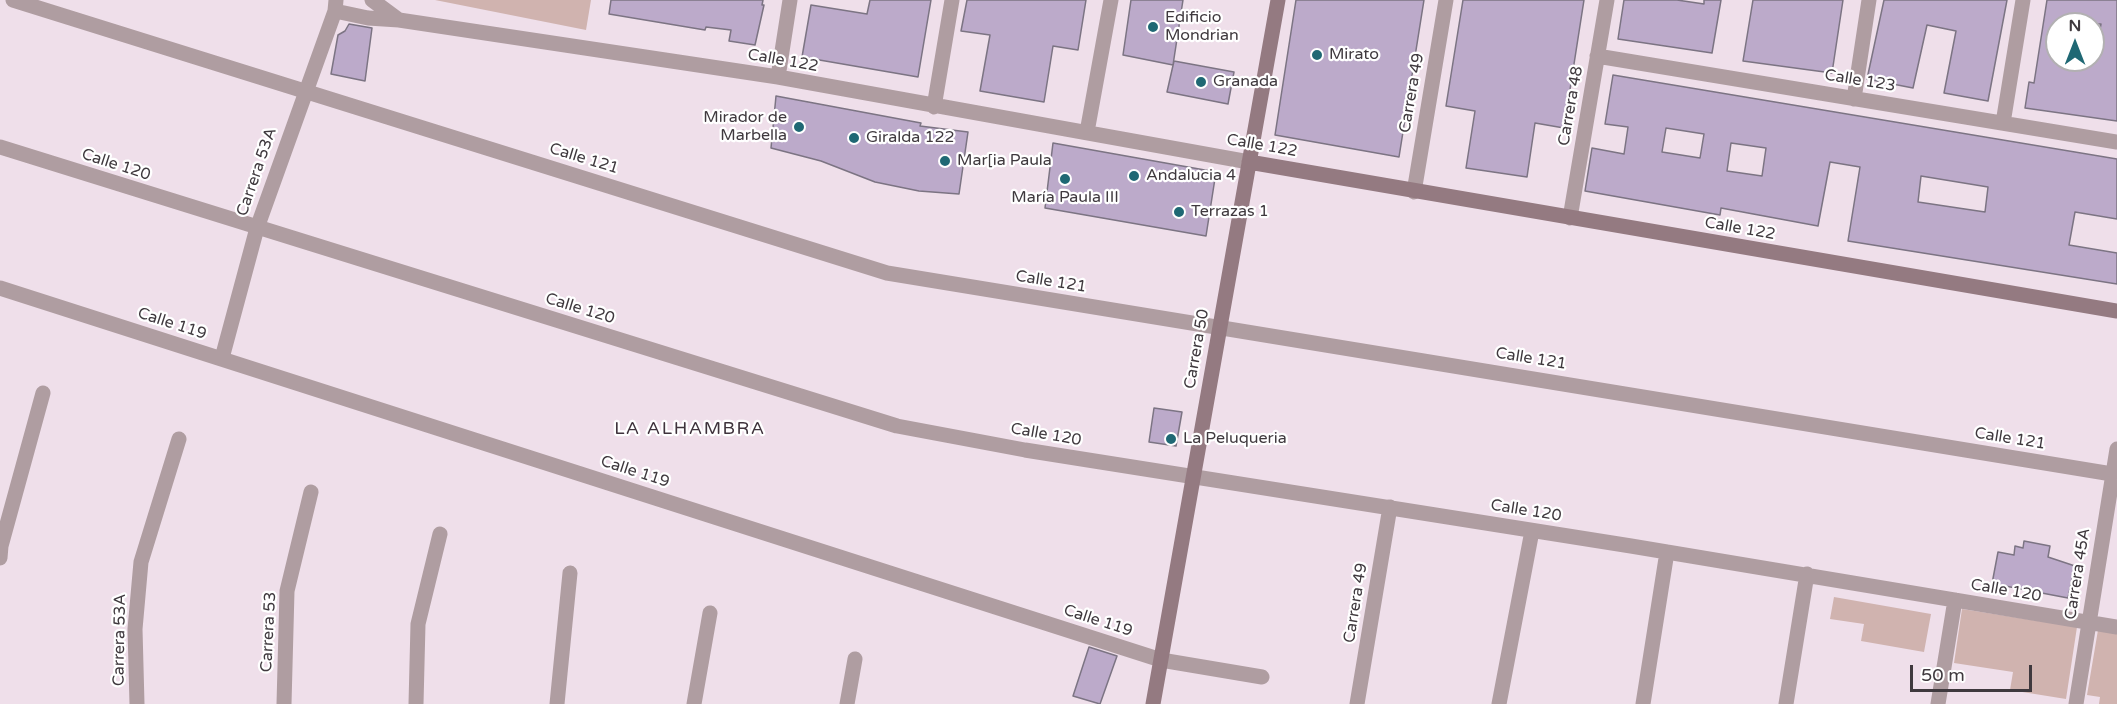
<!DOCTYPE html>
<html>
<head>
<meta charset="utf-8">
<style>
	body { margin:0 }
	#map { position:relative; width:2117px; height:704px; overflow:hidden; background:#efdfea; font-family:"Varela Round",sans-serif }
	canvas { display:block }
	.north { position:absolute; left:2045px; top:12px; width:60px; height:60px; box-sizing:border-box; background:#fff; border:2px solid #b2b0b2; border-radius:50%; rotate:0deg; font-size:16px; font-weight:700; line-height:24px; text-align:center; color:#3f393e }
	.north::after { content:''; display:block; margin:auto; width:21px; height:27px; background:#1f6874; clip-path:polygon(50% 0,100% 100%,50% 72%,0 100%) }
	.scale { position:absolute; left:1910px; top:665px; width:122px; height:27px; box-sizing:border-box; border:3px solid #3f393e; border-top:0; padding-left:8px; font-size:18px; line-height:21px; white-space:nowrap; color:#3f393e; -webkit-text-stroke:4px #fff; paint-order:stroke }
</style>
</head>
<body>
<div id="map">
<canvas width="2117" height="704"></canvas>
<div class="north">N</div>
<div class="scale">50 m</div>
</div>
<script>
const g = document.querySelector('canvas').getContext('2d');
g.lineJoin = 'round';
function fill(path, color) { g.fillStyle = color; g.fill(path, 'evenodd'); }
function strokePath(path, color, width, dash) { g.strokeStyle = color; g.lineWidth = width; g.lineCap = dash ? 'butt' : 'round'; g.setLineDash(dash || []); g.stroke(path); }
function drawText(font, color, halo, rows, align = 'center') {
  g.font = font + ' "Varela Round",sans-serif'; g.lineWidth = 4.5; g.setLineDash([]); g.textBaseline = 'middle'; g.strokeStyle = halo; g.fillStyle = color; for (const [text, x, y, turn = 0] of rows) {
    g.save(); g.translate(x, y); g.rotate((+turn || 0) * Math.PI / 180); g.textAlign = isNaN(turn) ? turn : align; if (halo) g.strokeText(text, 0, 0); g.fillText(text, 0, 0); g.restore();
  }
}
fill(new Path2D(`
	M435 0H591L586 30Z
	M1834 597 1931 614 1924 652 1861 641 1864 624 1830 619Z
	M1962 609 2077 627 2066 699 2010 690 2013 672 1954 663Z
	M2098 630 2117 634V704H2099L2100 697 2087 695Z`), '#d0b3af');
const building = new Path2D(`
	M611 0H763L762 5H764L755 45 729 41 731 30 706 27 705 30 609 14Z
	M870 0H931L918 77 802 57 811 5 867 14Z
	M967 0H1086L1078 50 1053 46 1044 102 980 91 990 35 961 31Z
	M1131 0H1183L1173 65 1123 55Z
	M1296 0H1424L1399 157 1275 135Z
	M1463 0H1584L1564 128 1535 123 1527 177 1466 168 1475 111 1446 106Z
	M1624 0H1677L1704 4V0H1721L1712 53 1618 39Z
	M1753 0H1843L1832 73 1743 61Z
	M1884 0H2007L1988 101 1944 93 1956 31 1927 25 1913 88 1867 79Z
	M2047 0H2117V121L2025 108 2029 82 2034 83ZM2057 24H2101L2094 60H2057Z
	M349 24 372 28 365 81 331 74 338 35 345 31Z
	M1174 61 1234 72 1228 104 1167 92Z
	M1613 75 2117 159V219L2075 212 2069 245 2117 253V284L1848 241 1860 167 1830 162 1818 226 1721 208 1720 215 1585 191 1592 148 1624 154 1628 127 1605 124ZM1666 128 1704 134 1700 158 1662 152ZM1731 143 1766 148 1762 176 1727 171ZM1921 176 1988 187 1985 212 1918 202Z
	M776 96 921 123 920 126 968 132 959 194 919 191 875 182 821 161 771 148Z
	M1053 143 1216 172 1206 236 1045 208Z
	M1154 408 1182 412 1176 446 1149 442Z
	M2024 541 2050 546 2048 557 2075 566 2068 598 2005 586 2004 591 1991 589 1998 552 2014 555 2015 546 2023 548Z
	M1089 647 1117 656 1100 704 1073 696Z`);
fill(building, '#bcaaca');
strokePath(building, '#7c7483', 1.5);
strokePath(new Path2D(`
	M13 0 887 273 2112 474
	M372 0 399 20
	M335 11 368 18 399 20 778 77 1249 162
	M1597 56 2117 142
	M778 77 790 0
	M1854 99 1869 0
	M934 107 952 0
	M2003 123 2023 0
	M1087 132 1111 0
	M0 147 897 426 1025 450 1631 546 2117 627
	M1414 192 1446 0
	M1570 218 1607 0
	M0 288 1161 660 1262 677
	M222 358 257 228 335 11 336 0
	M0 558 1 546 43 393
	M137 704 135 629 141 562 179 439
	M284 704 287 591 311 492
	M416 704 418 624 440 534
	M557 704 570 573
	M694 704 710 613
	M847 704 855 659
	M1357 704 1390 507
	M1499 704 1532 531
	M1643 704 1667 552
	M1786 704 1807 574
	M1938 704 1955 600
	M2076 704 2117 449`), '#af9da1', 15);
strokePath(new Path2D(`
	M1249 162 2117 311
	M1153 704 1278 0`), '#947a81', 15);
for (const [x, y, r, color] of [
	[1153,27,6,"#1f6874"],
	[1317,55,6,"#1f6874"],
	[1201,82,6,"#1f6874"],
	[799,127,6,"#1f6874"],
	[854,138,6,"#1f6874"],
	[945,161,6,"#1f6874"],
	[1134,176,6,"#1f6874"],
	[1065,179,6,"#1f6874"],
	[1179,212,6,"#1f6874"],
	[1171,439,6,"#1f6874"]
]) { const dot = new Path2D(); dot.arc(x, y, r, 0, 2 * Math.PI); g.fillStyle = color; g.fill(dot); strokePath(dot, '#fff', 2); }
drawText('16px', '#3f393e', '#fff', [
	["Edificio",1165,18],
	["Mondrian",1165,36],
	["Mirato",1329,55],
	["Granada",1213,82],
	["Mirador de",787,118,"right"],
	["Marbella",787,136,"right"],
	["Giralda 122",866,138],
	["Mar[ia Paula",957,161],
	["Andalucia 4",1146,176],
	["María Paula III",1065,198,"center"],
	["Terrazas 1",1191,212],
	["La Peluqueria",1183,439]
], 'left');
drawText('16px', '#3f393e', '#fff', [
	["Calle 122",783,61,10],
	["Calle 123",1860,81,9],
	["Carrera 49",1412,93,-80],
	["Carrera 48",1571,106,-80],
	["Calle 122",1262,146,10],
	["Calle 121",584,159,17],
	["Calle 120",116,165,18],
	["Carrera 53A",257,172,-71],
	["Calle 122",1740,229,10],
	["Calle 121",1051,282,9],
	["Calle 120",580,309,17],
	["Calle 119",172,324,18],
	["Carrera 50",1197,349,-80],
	["Calle 121",1531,359,9],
	["Calle 120",1046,435,10],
	["Calle 121",2010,439,9],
	["Calle 119",635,472,18],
	["Calle 120",1526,511,9],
	["Carrera 45A",2078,574,-81],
	["Calle 120",2006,591,10],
	["Carrera 49",1356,603,-81],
	["Calle 119",1098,621,18],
	["Carrera 53",269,632,-87],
	["Carrera 53A",120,640,-89]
]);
g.letterSpacing = '1.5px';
drawText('18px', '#3f333c', '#fff', [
	["LA ALHAMBRA",690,429]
]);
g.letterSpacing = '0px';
</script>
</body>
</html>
